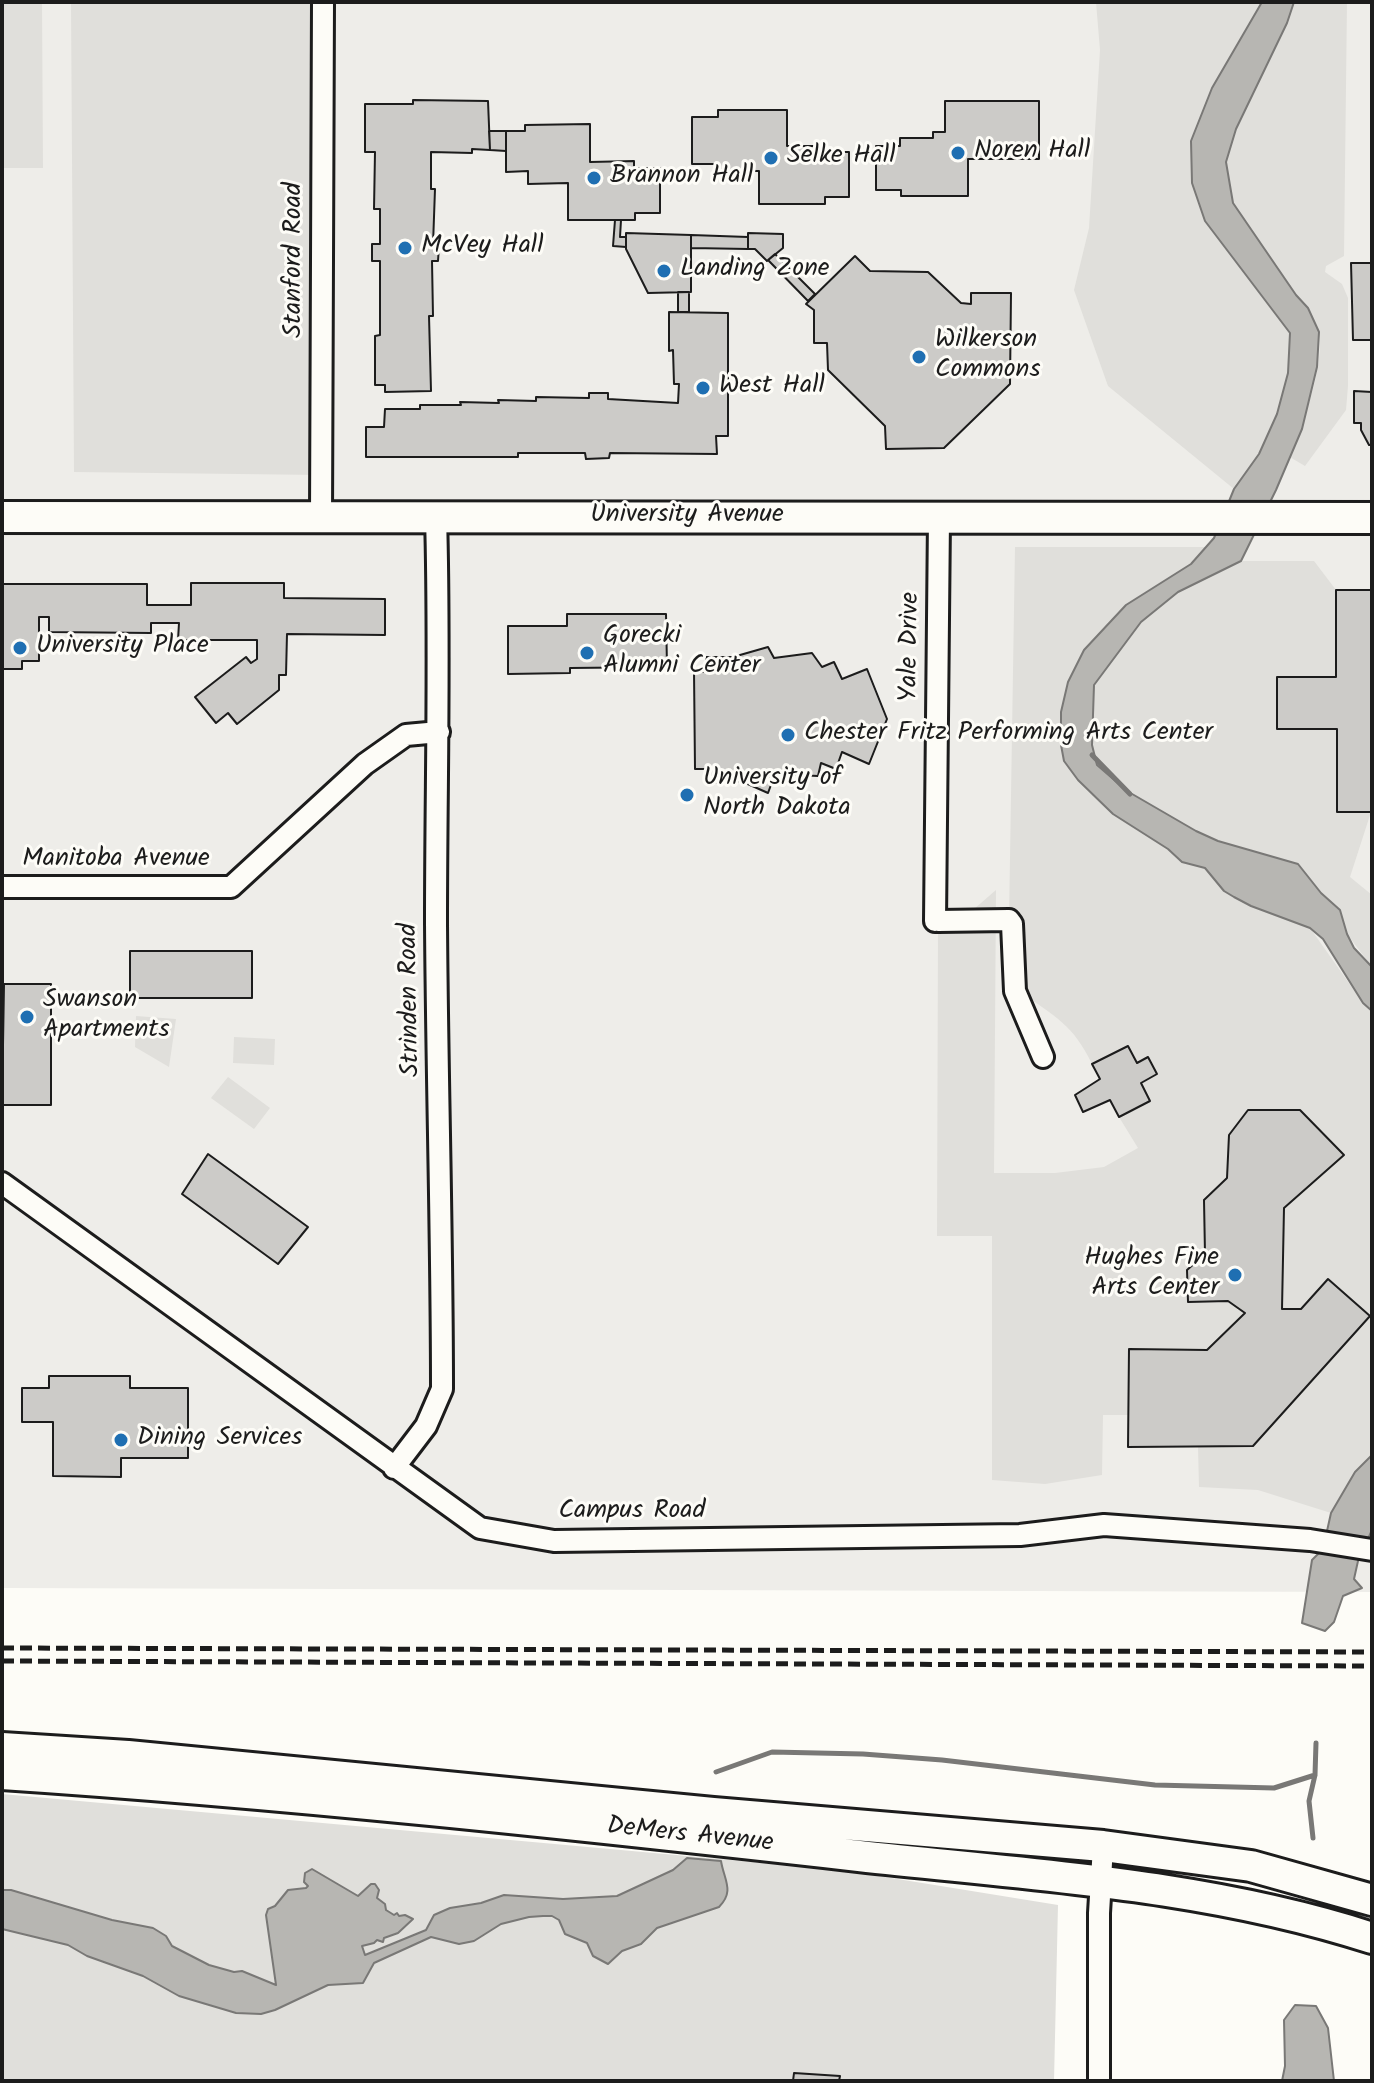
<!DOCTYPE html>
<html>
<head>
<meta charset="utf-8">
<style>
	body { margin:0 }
	#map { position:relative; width:1374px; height:2083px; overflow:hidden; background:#fdfcf7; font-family:Kalam,sans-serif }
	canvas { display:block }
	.frame { position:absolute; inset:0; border:4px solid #1c1c1c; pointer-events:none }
</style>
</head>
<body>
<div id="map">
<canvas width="1374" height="2083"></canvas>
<div class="frame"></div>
</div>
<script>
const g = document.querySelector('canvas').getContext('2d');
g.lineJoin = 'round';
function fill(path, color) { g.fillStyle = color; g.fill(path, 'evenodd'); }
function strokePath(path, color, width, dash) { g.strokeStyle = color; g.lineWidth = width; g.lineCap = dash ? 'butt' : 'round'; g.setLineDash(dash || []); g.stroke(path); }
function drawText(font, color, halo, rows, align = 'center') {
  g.font = font + ' Kalam,sans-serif'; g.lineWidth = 6; g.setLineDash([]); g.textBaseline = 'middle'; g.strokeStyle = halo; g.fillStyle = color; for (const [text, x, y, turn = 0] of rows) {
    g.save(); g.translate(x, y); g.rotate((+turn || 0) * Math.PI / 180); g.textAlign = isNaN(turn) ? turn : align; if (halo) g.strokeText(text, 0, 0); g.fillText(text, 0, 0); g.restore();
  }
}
fill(new Path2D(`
	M2 2H1372V1592L2 1588Z`), '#eeede9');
fill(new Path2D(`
	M2 2H42L43 168H2Z
	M71 2H323L321 475 74 472Z
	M1096 2H1262L1235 48 1205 221 1290 333 1288 373 1277 414 1259 454 1234 489 1108 386 1074 290 1089 228 1100 50Z
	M1294 2H1347L1344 256 1326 266 1325 272 1342 284 1348 298V386L1346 410 1305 466 1288 456C1303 425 1324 368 1319 333 1316 318 1305 305 1296 295L1233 203 1226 162 1236 129 1287 23Z
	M1015 547H1206L1191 564 1126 605 1064 761 1182 862 1206 868 1275 914 1310 928 1363 1003 1372 1011V1455L1355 1472 1331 1513 1258 1490 1199 1487 1198 1447 1253 1446 1369 1316 1282 1309 1284 1208 1344 1155 1300 1110H1248L1229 1135 1227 1178 1204 1200 1205 1254 1188 1302 1228 1301 1245 1313 1207 1350H1129L1128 1415H1103L1102 1475 1045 1484 992 1480V1236H937L938 928 966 916 996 890 994 1173H1055L1104 1167 1138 1148 1119 1117 1150 1101 1141 1083 1157 1074 1148 1057 1137 1063 1128 1046 1092 1064C1073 1024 1055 1017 1021 992L1009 920Z
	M1241 561H1314L1336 590V677H1278L1277 728 1337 729V812H1371L1350 877 1372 895V967L1347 934 1340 910 1321 893 1298 864 1218 841 1140 804 1097 765 1092 745 1094 685 1141 622 1178 592Z
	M136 1016 176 1019 169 1067 135 1047Z
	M234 1037 275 1039 274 1065 233 1063Z
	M228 1077 270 1108 254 1129 211 1098Z
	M2 1794 842 1870 1058 1905 1054 2081H2Z`), '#e0dfdb');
const water = new Path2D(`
	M1262 2H1294L1287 23 1236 129 1226 162 1233 203 1296 295 1308 308 1319 332 1317 367 1302 429 1276 490 1241 561 1178 592 1141 622 1094 685 1092 745 1097 765 1127 791 1196 831 1218 841 1298 864 1321 893 1340 910 1347 934 1354 948 1372 967V1011L1363 1003 1323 939 1310 928 1251 906 1234 897 1224 891 1205 868 1182 862 1168 849 1113 814 1078 780 1064 761 1061 745V712L1068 682 1084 650 1126 605 1191 564 1214 538 1234 489 1259 454 1277 414 1288 373 1290 333 1205 221 1192 183 1191 141 1212 88Z
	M1372 1455V1530L1358 1561 1354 1579 1362 1588 1343 1596 1334 1622 1325 1631 1302 1623 1312 1560 1323 1549 1331 1513 1355 1472Z
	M687 1858 721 1861C724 1880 735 1891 719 1907L657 1928 641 1944 622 1951 608 1964 593 1956 587 1943 565 1934 559 1920 552 1916H543L529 1917 501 1924 474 1941 459 1944 431 1937 374 1963 363 1983 328 1985 275 2010 261 2014 236 2013 179 1996 143 1976 87 1956 68 1945 2 1929V1890H11L112 1920 153 1928 166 1936 172 1946 209 1965 234 1972 242 1971 276 1985 266 1915 268 1909 275 1906 288 1890 306 1888 308 1886 304 1882 305 1873 312 1869 358 1896 371 1884H375L379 1890 377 1898 385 1904 386 1910 394 1915 397 1913 399 1916 405 1915 413 1919 398 1933 384 1938 383 1942 377 1940 374 1943 362 1946 365 1955 426 1930 434 1915 450 1908 481 1903 504 1895 563 1899 617 1896 673 1870Z
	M1295 2005 1316 2006 1328 2028 1334 2081H1282L1285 2066 1284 2020Z`);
fill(water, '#b7b6b2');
strokePath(water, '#797876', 2);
strokePath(new Path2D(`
	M1092 755 1130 794
	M716 1772 772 1752 863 1754 942 1760 1155 1785 1274 1788 1315 1775
	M1313 1838 1309 1801 1315 1775 1316 1743`), '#797876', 5);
const building = new Path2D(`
	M413 100 488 101 490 150 472 149V153L431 152V189H435L433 245 439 246 438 261H432L433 316H429L431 391 385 392V385H375V336L380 335V261H372V244H380V209H374L375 152H365V104H413Z
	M945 101H1039V159H968V196H901V190H876V146H900V138H933V132H945Z
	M718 110H787V146H822V152H849V197H825V204H759V171H717V164H692V117H718Z
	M590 124V162L634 161V168H660V213H635V220H568V183L528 184V171L506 172V131H525V125Z
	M489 131H506V151L490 150Z
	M615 220H621L620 237H626V247L613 246Z
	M626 233 691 235V292L648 293 626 249Z
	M748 233 783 234V248L767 261 755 249H748Z
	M691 235 748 237V249L691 248Z
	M775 254 815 294 808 301 768 260Z
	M855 256 870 271 928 272 961 303 971 304V293H1011L1010 384 944 448 886 449 885 426 828 370 827 343H814V310L806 304Z
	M1351 263H1372V340H1353Z
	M678 292H689V312H678Z
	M669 312 728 313V436H716L717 454 610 453 609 458 586 459 585 453H518V457H366V427H384L385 409H420V405H461L460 402 499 403 498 400 536 401V397L589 398V393H608V399L678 403 679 384H674L673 350 669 351Z
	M1354 391 1372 392V445H1369L1361 430V423H1354Z
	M191 583H284V598L385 599V635L287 634 286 675H279V690L237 724 228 713 216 723 195 697 246 657 251 663 257 659V640H178L179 623H151V633L49 632V617H39V661H22V669H2V584H147V605H191Z
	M1336 590H1372L1371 812H1337V729H1277V677H1336Z
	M567 614H666L667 667 570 668V673L508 674V626H567Z
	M768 647 774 658 812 653 822 667 834 662 842 679 867 669 887 719 869 764 842 752 836 769 821 763 818 776 775 774 768 793 741 781 710 783V769H695L694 671 707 672 706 657H733Z
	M130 951H252V998H130Z
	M4 984H51V1105H2Z
	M1128 1046 1137 1063 1148 1057 1157 1074 1141 1083 1150 1101 1119 1117 1110 1100 1083 1112 1075 1095 1100 1079 1092 1064Z
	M1248 1110H1300L1344 1155 1284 1208 1282 1309H1301L1328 1279 1370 1316 1253 1446 1128 1447 1129 1349 1207 1350 1245 1313 1228 1301 1188 1302 1187 1270 1205 1254 1204 1200 1227 1178 1229 1135Z
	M208 1154 308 1227 278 1264 182 1194Z
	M49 1376H130V1388H188V1458H121V1477L53 1476V1422H22V1388H49Z
	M794 2073 840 2076 839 2081H793Z`);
fill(building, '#cccbc8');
strokePath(building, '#1c1c1c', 2);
const street = new Path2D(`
	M321 517 323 2
	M2 887H231L365 764 406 735 439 732
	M935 921 939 518
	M938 921 1009 920 1012 924 1015 991 1043 1057
	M2 1183 480 1528 554 1541 1020 1535 1104 1525 1310 1540 1372 1550
	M394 1468 426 1426 442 1389C442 1233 437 1078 436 922 436 787 440 652 436 517
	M1099 2081V1913L1103 1846`);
const secondary = new Path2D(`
	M2 517 1372 518
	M2 1748 128 1756 713 1813 1103 1846 1251 1866 1372 1900
	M2 1774C288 1793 574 1824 859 1856 1031 1875 1206 1884 1372 1938`);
strokePath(street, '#1c1c1c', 26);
strokePath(secondary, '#1c1c1c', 36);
strokePath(street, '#fdfcf7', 20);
strokePath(secondary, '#fdfcf7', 30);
strokePath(new Path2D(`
	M2 1648 1372 1652
	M2 1661 1372 1666`), '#1c1c1c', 5, [12, 6]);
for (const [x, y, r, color] of [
	[958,153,8,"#1f6fb2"],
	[771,158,8,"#1f6fb2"],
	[594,178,8,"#1f6fb2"],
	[405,248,8,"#1f6fb2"],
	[664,271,8,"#1f6fb2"],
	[919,357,8,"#1f6fb2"],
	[703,388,8,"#1f6fb2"],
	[20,648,8,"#1f6fb2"],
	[587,653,8,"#1f6fb2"],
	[788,735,8,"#1f6fb2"],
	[687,795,8,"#1f6fb2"],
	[27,1017,8,"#1f6fb2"],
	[1235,1275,8,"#1f6fb2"],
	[121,1440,8,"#1f6fb2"]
]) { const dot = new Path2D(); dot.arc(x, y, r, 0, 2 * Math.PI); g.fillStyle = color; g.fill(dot); strokePath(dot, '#fdfcf7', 3); }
drawText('26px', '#1c1c1c', '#fdfcf7', [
	["Noren Hall",974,153],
	["Selke Hall",787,158],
	["Brannon Hall",610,178],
	["McVey Hall",421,248],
	["Landing Zone",680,271],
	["Wilkerson",935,342],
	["Commons",935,372],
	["West Hall",719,388],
	["Gorecki",603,638],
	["Alumni Center",603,668],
	["University Place",36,648],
	["Chester Fritz Performing Arts Center",804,735],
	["University of",703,780],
	["North Dakota",703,810],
	["Swanson",43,1002],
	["Apartments",43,1032],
	["Hughes Fine",1219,1260,"right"],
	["Arts Center",1219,1290,"right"],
	["Dining Services",137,1440]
], 'left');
drawText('26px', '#1c1c1c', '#fdfcf7', [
	["Stanford Road",296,260,-90],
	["University Avenue",687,517],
	["Yale Drive",912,647,-89],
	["Manitoba Avenue",116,861],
	["Strinden Road",412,1000,-91],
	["Campus Road",632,1513],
	["DeMers Avenue",690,1837,6]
]);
</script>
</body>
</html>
